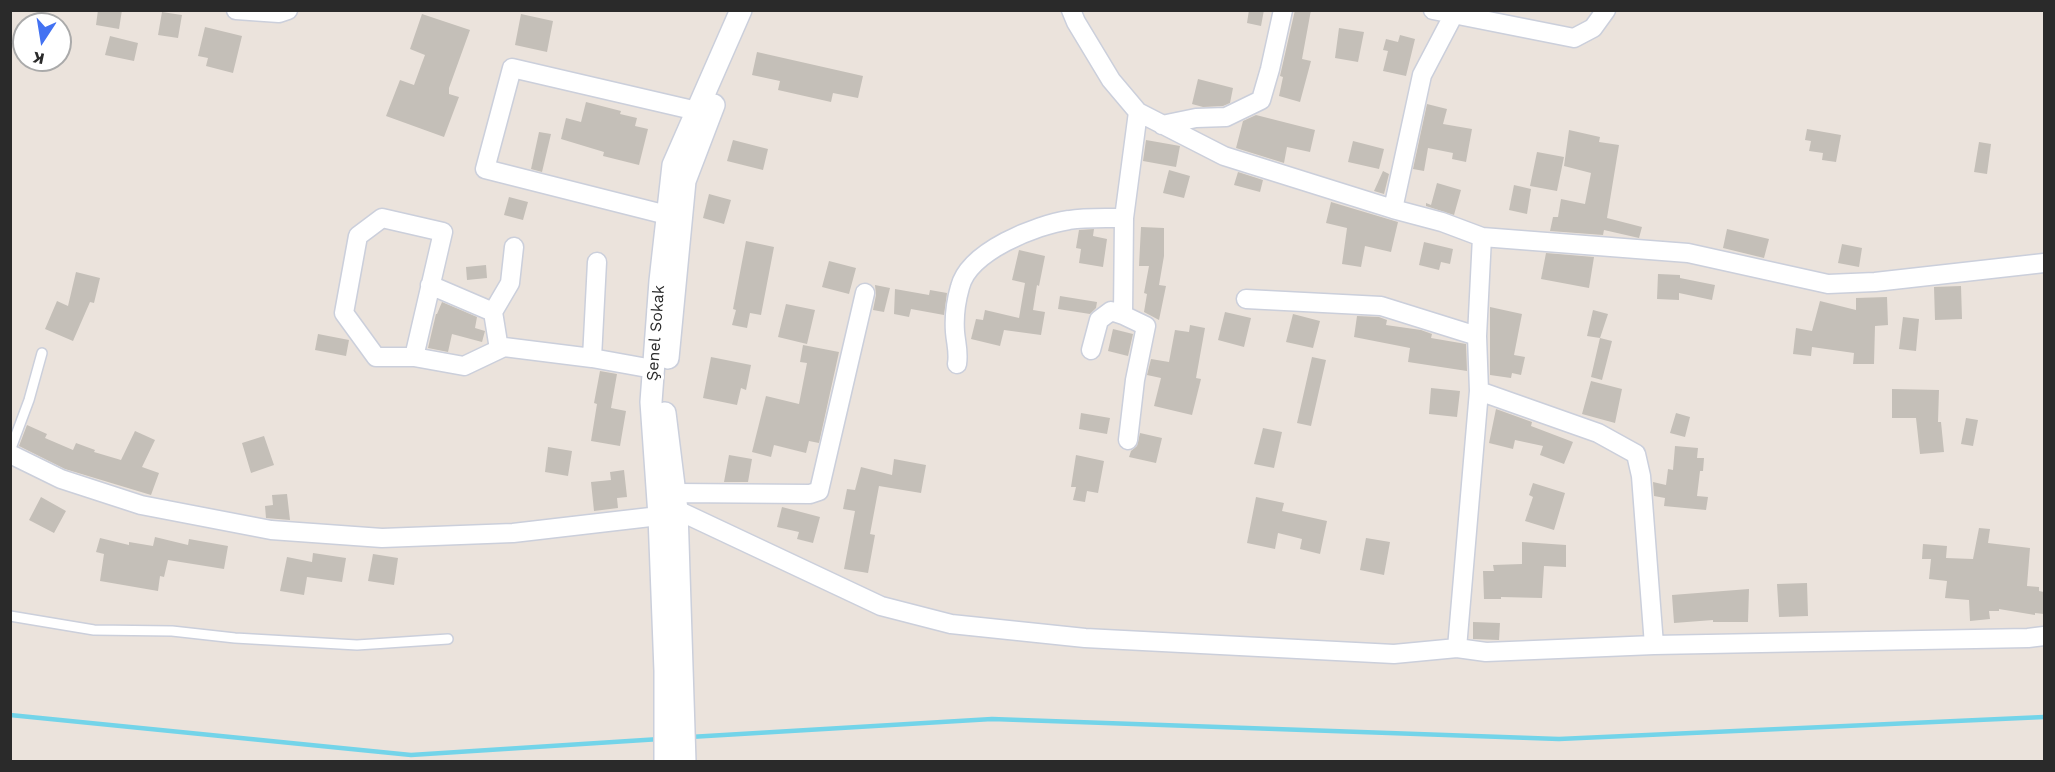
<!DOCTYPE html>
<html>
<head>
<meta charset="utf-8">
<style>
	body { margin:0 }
	#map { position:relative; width:2055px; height:772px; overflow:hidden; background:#ebe3dc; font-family:"Work Sans",sans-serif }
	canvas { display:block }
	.frame { position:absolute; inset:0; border:12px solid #2a2a2a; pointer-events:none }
	.north { position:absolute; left:12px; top:12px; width:60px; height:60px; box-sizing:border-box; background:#fff; border:2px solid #aaa; border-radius:50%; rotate:192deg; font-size:16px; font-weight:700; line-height:24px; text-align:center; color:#2a2a2a }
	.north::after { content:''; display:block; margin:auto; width:21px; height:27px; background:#4372f2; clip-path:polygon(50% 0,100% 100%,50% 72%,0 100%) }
</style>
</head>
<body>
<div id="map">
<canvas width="2055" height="772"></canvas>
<div class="frame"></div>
<div class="north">K</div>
</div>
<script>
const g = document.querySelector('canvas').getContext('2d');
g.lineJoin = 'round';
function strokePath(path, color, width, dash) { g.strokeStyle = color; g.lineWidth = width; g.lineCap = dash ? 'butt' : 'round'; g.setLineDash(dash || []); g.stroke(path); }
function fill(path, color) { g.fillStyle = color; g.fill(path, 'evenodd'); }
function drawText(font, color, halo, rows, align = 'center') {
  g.font = font + ' "Work Sans",sans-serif'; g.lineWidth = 6; g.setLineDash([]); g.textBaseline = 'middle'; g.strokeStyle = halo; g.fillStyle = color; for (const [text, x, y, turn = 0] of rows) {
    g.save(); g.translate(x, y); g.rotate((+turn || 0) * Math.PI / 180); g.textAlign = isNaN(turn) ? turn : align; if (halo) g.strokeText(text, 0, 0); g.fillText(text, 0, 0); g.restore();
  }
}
strokePath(new Path2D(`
	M10 715 411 755 660 739
	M690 737 992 719 1559 739 2044 717`), '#73d4e9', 4.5);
fill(new Path2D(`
	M98 10H122L119 29 96 25Z
	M1249 10H1264L1261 26 1247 23Z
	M1295 10H1311L1302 59 1311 61 1300 102 1279 96 1283 77 1280 76Z
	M162 12 182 15 178 38 158 35Z
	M422 14 470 30 449 88V94L459 97 444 137 386 116 400 80 414 85 422 63 425 55 410 49Z
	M521 14 553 21 547 52 515 45Z
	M205 27 242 36 233 73 206 66 208 58 198 56Z
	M1339 28 1364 32 1358 62 1335 58Z
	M1400 35 1415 39 1406 76 1383 71 1388 51 1383 50 1386 39 1398 42Z
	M110 36 138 43 134 61 105 55Z
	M757 52 863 76 858 98 833 93 831 102 778 90 780 81 752 75Z
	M1198 79 1233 88 1230 103 1223 106 1203 107 1192 104Z
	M586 102 621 111 620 114 637 118 635 126 648 129 639 165 603 156 604 152 561 139 566 118 581 122Z
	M1427 104 1447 109 1443 124 1472 129 1466 162 1452 159 1453 153 1428 148 1424 171 1413 169Z
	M1256 115 1315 130 1310 152 1287 147 1284 163 1236 148 1243 121Z
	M1807 129 1841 135 1836 162 1822 160 1823 153 1809 151 1811 141 1805 140Z
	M1569 130 1600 137 1599 142 1619 145 1607 218 1642 227 1639 238 1604 230 1603 235 1550 231 1553 217H1558L1561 199 1585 204 1591 173 1564 166Z
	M539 132 551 134 542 172 531 169Z
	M733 140 768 149 763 170 727 161Z
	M1146 140 1180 146 1176 167 1143 161Z
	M1353 141 1384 149 1379 169 1348 162Z
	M1979 142 1991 144 1987 174 1974 172Z
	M1537 152 1564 157 1557 191 1530 186Z
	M1169 170 1190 176 1184 198 1163 193Z
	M1383 171 1389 174 1384 194 1374 191Z
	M1238 172 1263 180 1260 192 1234 185Z
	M1437 183 1461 190 1454 215 1426 206V203L1431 205Z
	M1514 185 1531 189 1527 214 1509 210Z
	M709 194 731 200 724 224 703 218Z
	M509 197 528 202 523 220 504 215Z
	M1331 202 1398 222 1391 252 1365 246 1361 267 1342 264 1347 228 1326 223Z
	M1141 227 1164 228V256L1159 285 1166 286 1159 320 1144 312 1147 294 1144 293 1149 266H1139Z
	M1094 229 1093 236 1107 239 1103 267 1079 263 1081 249 1076 248 1079 230Z
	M1727 229 1769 239 1764 258 1723 248Z
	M746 241 774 247 761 315 750 313 747 328 732 325 736 310 733 309Z
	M1424 242 1453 249 1450 264 1441 262 1439 270 1419 265Z
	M1842 244 1862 248 1859 267 1838 263Z
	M1019 250 1045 256 1039 286 1037 285 1033 310 1045 312 1041 335 1004 330 1000 346 971 339 976 319 983 320 985 310 1019 318 1025 283 1012 280Z
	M1546 253 1594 257 1589 288 1541 279Z
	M829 261 856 268 849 294 822 287Z
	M486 265 487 278 467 280 466 267Z
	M76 272 100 278 94 303 90 302 73 341 45 329 57 301 68 306Z
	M1658 274 1680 275V278L1715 285 1712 300 1679 293V300L1657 299Z
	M875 285 890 288 884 312 873 310 876 295Z
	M1961 286 1962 319 1935 320 1934 287Z
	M895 289 929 295 930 290 947 293 944 315 911 309 909 317 894 314Z
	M1060 296 1097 302 1096 308 1090 314 1058 309Z
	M1887 297 1888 325 1875 326 1874 364H1853L1854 353 1812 347 1811 356 1793 354 1796 328 1812 331 1820 301 1856 310V298Z
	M442 302 477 317 475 328 485 331 482 342 452 334 448 352 428 348 436 314H437Z
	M786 304 815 310 807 344 778 337Z
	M1490 307 1522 314 1514 355 1525 357 1521 375 1512 373 1511 378 1490 375Z
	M1593 310 1608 314 1600 338 1587 336Z
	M1225 312 1251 318 1244 347 1218 340Z
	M1293 314 1320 321 1313 348 1286 342Z
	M1357 316 1379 317 1387 320 1386 325 1421 330 1432 334 1431 338 1466 344 1467 371 1408 362 1410 348 1354 337Z
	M1903 317 1919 319 1916 351 1899 349Z
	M1190 325 1205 328 1196 378 1201 379 1192 415 1154 406 1161 378 1147 375 1151 359 1169 362 1175 330 1189 332Z
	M1113 329 1133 334 1128 356 1108 351Z
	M318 334 349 340 346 356 315 350Z
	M1600 338 1612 341 1602 380 1591 377Z
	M803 345 839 352 819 443 809 441 806 453 774 445 771 457 752 452 766 396 799 404 807 363 800 362Z
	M711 357 751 365 746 390 741 388 737 405 703 398Z
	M1312 357 1326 360 1311 426 1297 423Z
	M600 371 617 374 611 408 626 411 620 446 591 441 597 404 594 403Z
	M1591 381 1622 389 1615 423 1582 414Z
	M1431 388 1460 391 1457 417 1429 414Z
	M1892 389 1939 390 1938 422H1941L1944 452 1920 454 1916 418H1892Z
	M1496 409 1532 422 1531 426 1573 442 1564 464 1540 455 1543 446 1515 440 1513 449 1489 443Z
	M1081 413 1110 418 1107 434 1079 429Z
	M1676 413 1690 417 1685 437 1670 433Z
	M1966 418 1978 420 1973 446 1961 444Z
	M27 425 47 434 45 438 73 450 76 443 95 450 94 452 121 460 135 431 155 440 142 467 159 473 151 495 65 469 19 446Z
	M1263 428 1282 432 1274 468 1254 464Z
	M1140 433 1162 438 1156 463 1129 457 1131 451 1137 446Z
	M264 436 274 465 251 473 242 443Z
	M1675 446 1698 448 1697 458H1704L1703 471H1700L1697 496 1708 497 1706 510 1664 506 1665 498 1654 496 1653 482 1666 485 1668 469 1673 470Z
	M548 447 572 451 568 476 545 472Z
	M729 455 752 459 748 482H724Z
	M1076 455 1104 461 1098 493 1087 491 1085 502 1073 500 1076 487H1071Z
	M894 459 926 465 921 493 879 486 870 534 875 535 868 573 844 569 855 511 843 509 847 489 855 490 861 467 892 475Z
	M624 470 627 497 617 498 618 508 594 511 591 482 611 480 610 472Z
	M1533 483 1565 493 1554 530 1525 521 1533 497 1529 495Z
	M287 494 290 520 266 518 265 506 273 505 272 495Z
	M41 497 66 511 54 533 29 520Z
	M1256 497 1284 503 1282 511 1327 521 1320 554 1300 549 1302 539 1278 533 1275 549 1247 543Z
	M782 507 820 517 813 543 797 539 799 532 777 527Z
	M1979 528 1990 529 1988 543 2030 548 2027 586 2039 587V591L2044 592V614L2035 613V615L1999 609V611H1989L1990 619 1970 621 1969 600 1945 598 1947 581 1929 579 1931 559H1922L1923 544 1947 546 1946 558 1973 559Z
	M155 537 188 545 189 539 228 546 224 569 168 560 164 577 160 576 158 591 100 581 104 554 96 552 100 538 129 545V542L153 546Z
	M1366 538 1390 542 1384 575 1360 570Z
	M1522 542 1566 545V567L1544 566 1542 598 1501 597V599H1484L1483 571H1494L1493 565 1522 564Z
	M313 553 346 558 342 582 307 577 304 595 280 591 287 557 312 562Z
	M373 554 398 558 394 585 368 581Z
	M1807 583 1808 616 1779 617 1777 584Z
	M1749 589 1748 622H1713V620L1674 623 1672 595Z
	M1473 622 1500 623 1499 640 1473 639Z`), '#c4bfb8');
const service = new Path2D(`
	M10 451 29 400 42 353
	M10 616 94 630 172 631 235 638 357 645 448 639`);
const minor = new Path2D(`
	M236 10 279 13 288 10
	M1071 10 1076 22 1111 80 1138 112 1224 156 1393 209 1442 222 1482 237 1688 253 1828 284 1875 282 2044 263
	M1433 10 1574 38 1593 28 1606 10
	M1162 125 1196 118 1226 117 1261 100 1270 69 1283 10
	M1393 209 1422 75 1454 14
	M667 215 485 169 512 68 697 111
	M597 262 592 358 653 369
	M430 285 493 312 499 349
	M1246 299 1381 306 1477 336
	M493 312 510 283 514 247
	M1123 315 1124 218 1138 112
	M1091 350 1099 320 1111 311 1123 315 1146 326 1135 380 1128 440
	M414 357 443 232 382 218 358 236 344 313 376 357H414L464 366 504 347 592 358
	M957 364C959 352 956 344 955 332 954 318 956 301 960 287 969 251 1036 225 1069 220 1086 217 1106 218 1124 218
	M1479 391 1598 433 1636 454 1641 476 1654 645
	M10 454 61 479 141 505 271 530 382 538 513 533 659 516
	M675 493 810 494 819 491 865 293
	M677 510 881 606 951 624 1085 638 1394 654 1457 648 1486 652 1654 645 2028 638 2044 636
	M1457 648 1479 391 1477 336 1482 237`);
const tertiary = new Path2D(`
	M668 358 685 181 714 105
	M665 413 677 510 685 762
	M665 762V671L659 516 651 402 660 281 673 165 741 10`);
strokePath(service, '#cbcfdb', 12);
strokePath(minor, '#cbcfdb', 21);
strokePath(tertiary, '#cbcfdb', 24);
strokePath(service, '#fff', 9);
strokePath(minor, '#fff', 18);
strokePath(tertiary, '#fff', 21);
drawText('16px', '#2a2a2a', '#fff', [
	["Şenel Sokak",656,333,-86]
]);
</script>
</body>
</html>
